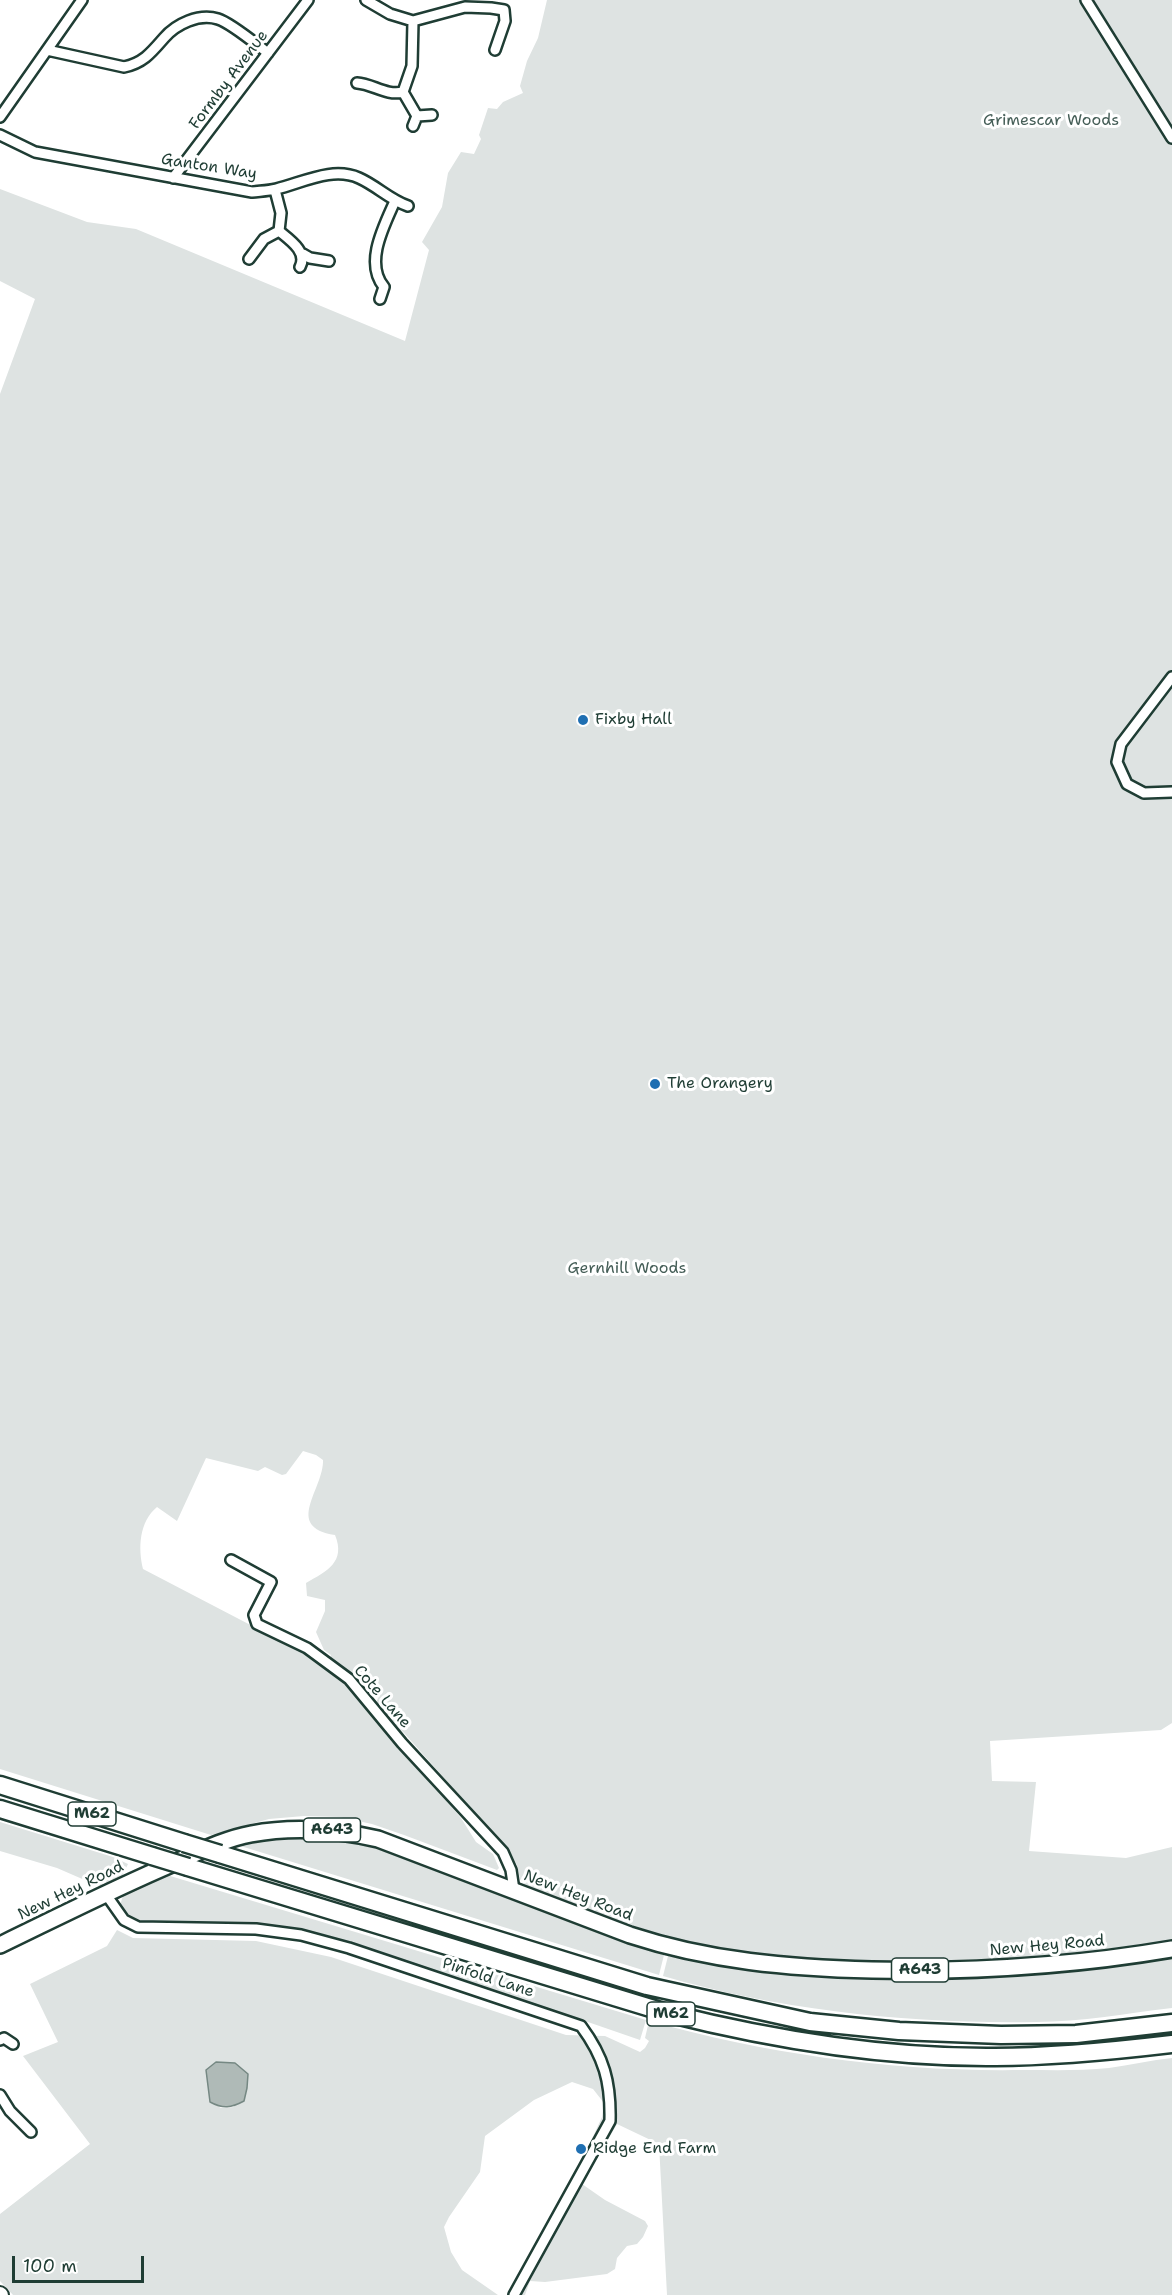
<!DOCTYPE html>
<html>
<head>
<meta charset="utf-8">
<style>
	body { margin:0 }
	#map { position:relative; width:1172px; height:2295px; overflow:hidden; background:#fff; font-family:"Shantell Sans",sans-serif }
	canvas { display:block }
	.scale { position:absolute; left:12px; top:2256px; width:132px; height:27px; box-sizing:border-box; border:3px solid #1f3d34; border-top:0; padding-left:8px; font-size:18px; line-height:21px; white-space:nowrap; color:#1f3d34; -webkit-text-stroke:4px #fff; paint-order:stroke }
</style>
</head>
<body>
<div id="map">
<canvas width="1172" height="2295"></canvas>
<div class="scale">100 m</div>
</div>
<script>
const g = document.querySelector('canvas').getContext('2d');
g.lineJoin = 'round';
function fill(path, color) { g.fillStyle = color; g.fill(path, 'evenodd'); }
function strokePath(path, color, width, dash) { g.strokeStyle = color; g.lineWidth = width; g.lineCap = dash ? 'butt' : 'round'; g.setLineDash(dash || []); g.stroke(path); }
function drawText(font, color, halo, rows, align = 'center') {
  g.font = font + ' "Shantell Sans",sans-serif'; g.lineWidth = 6; g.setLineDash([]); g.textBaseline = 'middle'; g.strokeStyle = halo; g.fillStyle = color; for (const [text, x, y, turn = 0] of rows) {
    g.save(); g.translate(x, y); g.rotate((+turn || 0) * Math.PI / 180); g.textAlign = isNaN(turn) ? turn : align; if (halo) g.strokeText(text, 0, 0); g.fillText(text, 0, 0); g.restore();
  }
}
fill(new Path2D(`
	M547 0H1172V1723L1161 1730 990 1741 992 1781 1036 1782 1029 1851 1126 1858 1172 1847V1940C1054 1958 933 1967 813 1959 774 1956 735 1953 696 1944 661 1936 626 1923 592 1911 570 1902 545 1895 524 1884L520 1879 517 1865 509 1851 404 1733 384 1714 376 1703 378 1698 368 1689H366L330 1659 331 1655 324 1650 316 1632 325 1611V1600L307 1596 306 1583C327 1571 346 1562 335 1535 283 1527 324 1489 323 1460L316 1455 303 1451 286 1474 282 1475 265 1467 258 1471 206 1458 177 1521 157 1507C139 1522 138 1548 143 1569L308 1655 355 1693 461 1818 476 1842 493 1854 499 1868 497 1870 404 1835 372 1824 339 1817 304 1816 269 1819 211 1835 0 1769V394L35 299 0 281V189L87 222 136 229 405 341 429 250 422 242 442 207 448 173 461 152 474 154 481 139 479 135 488 108 497 109 503 102 523 93 520 86 527 61 538 38Z
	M0 1822 113 1857 128 1864 121 1878 103 1888 57 1868 0 1851Z
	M287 1837C321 1836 352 1840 385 1850L664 1955 659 1975 234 1844Z
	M167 1875 646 2020 640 2040 585 2021 579 2022 530 2004 314 1934C254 1923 194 1925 133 1921L127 1917 120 1906 123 1895Z
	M117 1930 133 1938 256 1941 331 1957 566 2035 605 2036 640 2052 645 2048 649 2041 645 2038 649 2021C771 2055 896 2072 1023 2070 1051 2070 1081 2071 1109 2068 1130 2065 1151 2060 1172 2058V2295H667L659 2144 617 2124 582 2184 605 2200 645 2221 648 2226 643 2237 637 2244 627 2246 617 2258 615 2269 607 2274 545 2282 530 2281 525 2295H508L580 2165 602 2117 604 2103 593 2089 572 2082 534 2100 485 2136 480 2172 449 2217 444 2227 451 2252 462 2270 498 2295H13L0 2281V2214L90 2144 23 2056 58 2042 30 1984 107 1946ZM216 2062 234 2107 221 2108 210 2102 206 2070Z
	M668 1956C756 1975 845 1979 936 1977 1015 1976 1094 1972 1172 1957V2008C1128 2013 1081 2022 1036 2022 911 2024 783 2011 663 1976Z`), '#dee3e2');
const water = new Path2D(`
	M216 2062 235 2063 248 2074 247 2088 244 2101C231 2108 223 2109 210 2102L206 2070Z`);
fill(water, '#afbab7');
strokePath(water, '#758883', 1.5);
const minor = new Path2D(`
	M366 0 390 14 413 21 465 7 491 8 504 10 505 21 495 50
	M1086 0 1172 138
	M47 50 124 67C143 63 151 53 164 38 176 24 199 13 218 19 231 23 256 44 268 53
	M357 83C373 84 386 96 403 92
	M417 116 432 115
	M0 117 82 0
	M413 126 417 116 403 92 412 66 413 21
	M0 135 35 152 252 192C260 191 268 191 276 189 302 183 332 166 359 178 377 186 390 200 408 206
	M173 178 308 0
	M275 190 281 213 279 231C290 240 308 252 300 267
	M303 254 310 258 329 261
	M249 259 264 239 279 231
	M380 299 384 287C364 263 384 226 395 201
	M1172 677 1121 744 1117 762 1127 784 1144 793 1172 792
	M231 1560 271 1582 254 1615 257 1624 307 1648 349 1679 402 1743 503 1852 511 1870 514 1890
	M105 1893 124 1920 138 1927 256 1929 301 1935 349 1948 581 2026C604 2057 611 2082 610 2121L514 2295
	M0 2040 4 2038 13 2044
	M0 2095 10 2111 31 2132`);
const secondary = new Path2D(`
	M0 2294 1 2295`);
const primary = new Path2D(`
	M0 1945C58 1917 115 1888 174 1863 199 1852 224 1839 251 1834 294 1826 335 1829 378 1839L630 1935C709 1961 790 1968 872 1970 973 1972 1073 1966 1172 1949`);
const motorway = new Path2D(`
	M0 1785 184 1843
	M0 1809 152 1856
	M220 1854 647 1986 810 2022 899 2031 1001 2035 1076 2034 1172 2023
	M188 1867 667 2013C774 2040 884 2058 995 2057 1055 2057 1113 2051 1172 2044`);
strokePath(minor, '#1f3d34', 14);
strokePath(secondary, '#1f3d34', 18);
strokePath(primary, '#1f3d34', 20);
strokePath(motorway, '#1f3d34', 21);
strokePath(minor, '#fff', 9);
strokePath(secondary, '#fff', 14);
strokePath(primary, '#fff', 15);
strokePath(motorway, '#fff', 16);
const motorwayBridge = new Path2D(`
	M184 1843 220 1854
	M152 1856 188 1867`);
strokePath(motorwayBridge, '#1f3d34', 21, []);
strokePath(motorwayBridge, '#fff', 16);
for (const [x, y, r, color] of [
	[583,720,6,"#1f6fb2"],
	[655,1084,6,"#1f6fb2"],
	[581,2149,6,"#1f6fb2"]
]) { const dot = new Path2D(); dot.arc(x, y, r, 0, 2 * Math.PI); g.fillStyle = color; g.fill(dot); strokePath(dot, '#fff', 2); }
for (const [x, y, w] of [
	[92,1814,48],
	[332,1830,57],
	[920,1970,57],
	[671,2014,48]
]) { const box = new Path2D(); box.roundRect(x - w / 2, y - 12, w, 24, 4.5); g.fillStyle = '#fff'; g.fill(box); strokePath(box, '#1f3d34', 1.5); }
drawText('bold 15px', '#1f3d34', null, [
	["M62",92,1814],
	["A643",332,1830],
	["A643",920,1970],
	["M62",671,2014]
]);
drawText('16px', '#1f3d34', '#fff', [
	["Formby Avenue",229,80,-53],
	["Ganton Way",209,167,9],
	["Cote Lane",382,1697,49],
	["New Hey Road",71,1891,-26],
	["New Hey Road",578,1896,21],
	["New Hey Road",1047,1946,-5],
	["Pinfold Lane",488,1978,18]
]);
drawText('16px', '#455e57', '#fff', [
	["Grimescar Woods",1051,121],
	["Gernhill Woods",627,1269]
]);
drawText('16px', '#1f3d34', '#fff', [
	["Fixby Hall",595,720],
	["The Orangery",667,1084],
	["Ridge End Farm",593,2149]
], 'left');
</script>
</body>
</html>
